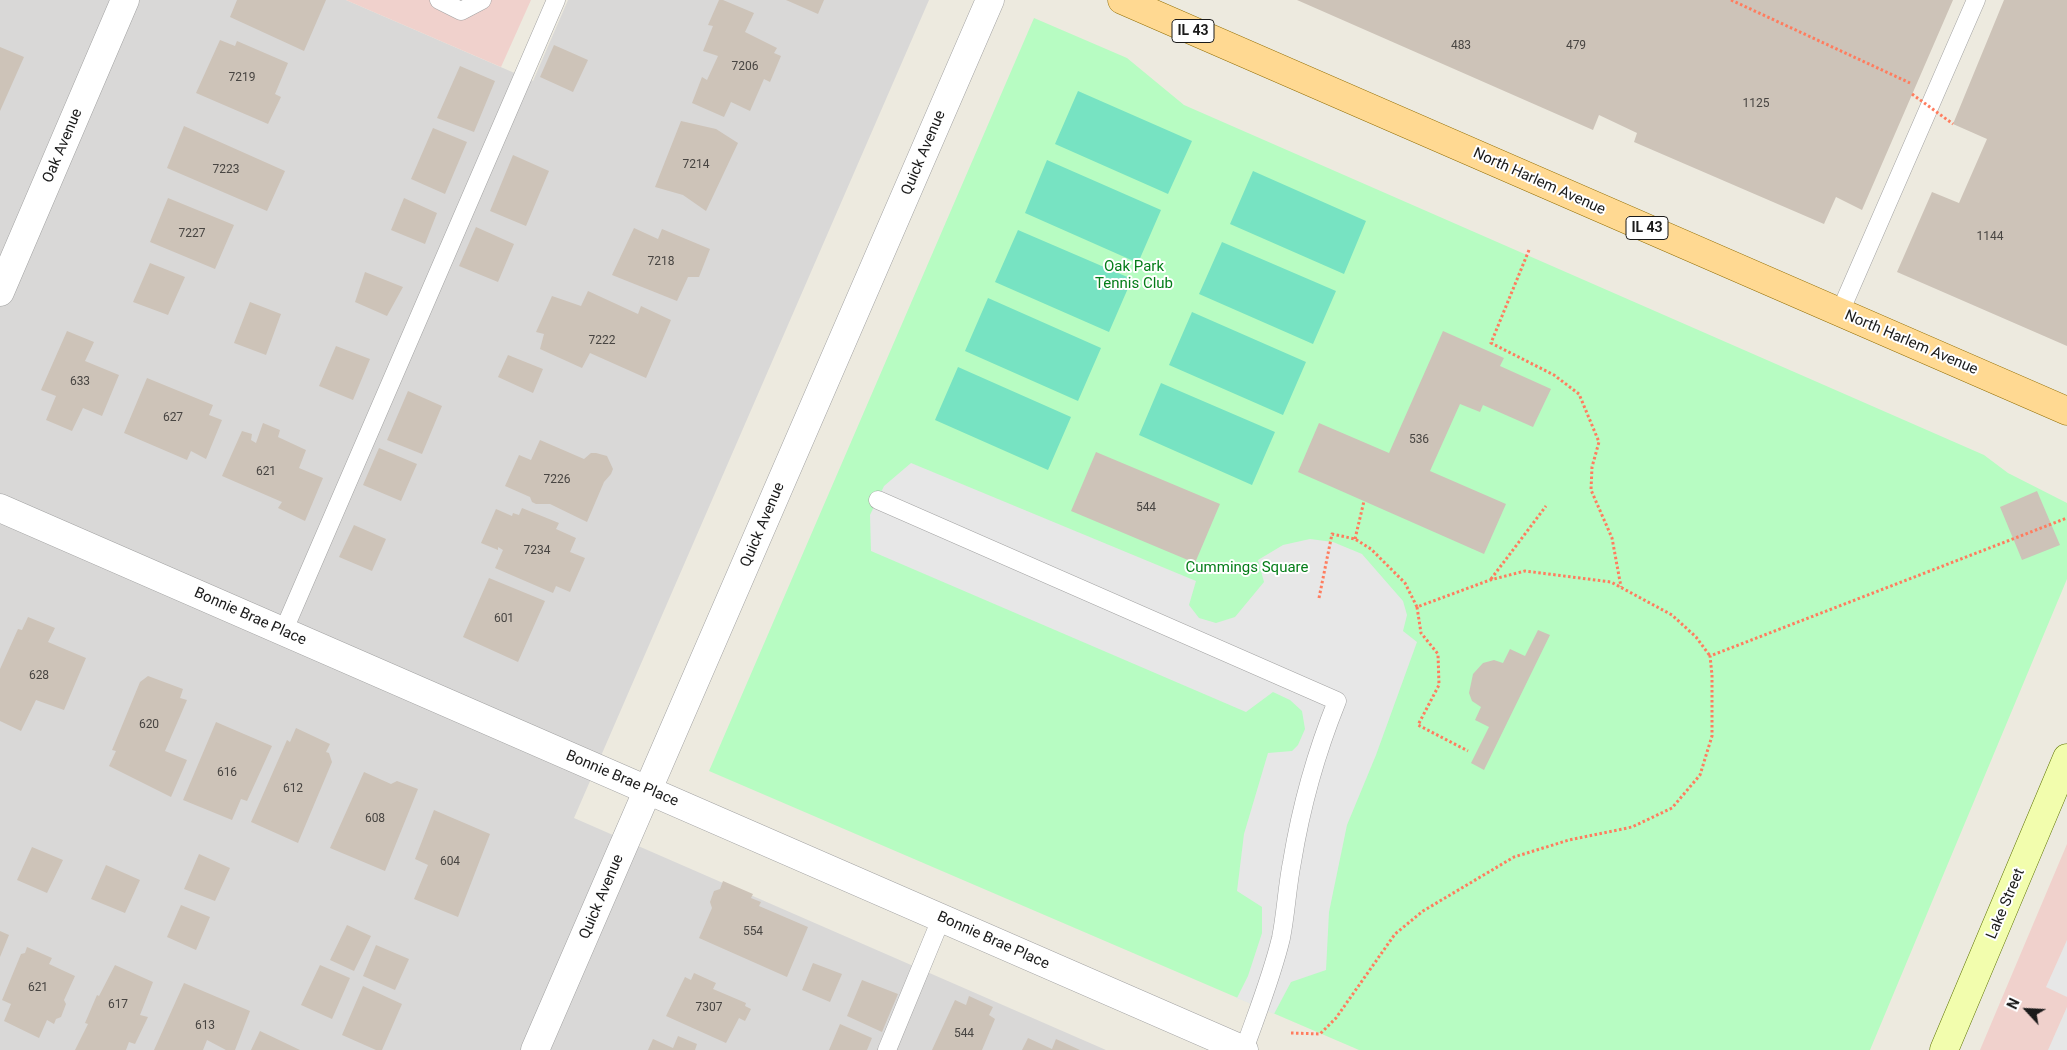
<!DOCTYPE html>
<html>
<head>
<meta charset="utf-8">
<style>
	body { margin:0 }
	#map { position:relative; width:2067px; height:1050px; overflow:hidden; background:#edeadf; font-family:Roboto,sans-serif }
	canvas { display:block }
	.north { position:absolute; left:2002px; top:985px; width:50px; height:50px; -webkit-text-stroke:4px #fff; paint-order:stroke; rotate:295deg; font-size:14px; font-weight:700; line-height:20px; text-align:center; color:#1b1b1b }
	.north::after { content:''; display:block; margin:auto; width:18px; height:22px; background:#1b1b1b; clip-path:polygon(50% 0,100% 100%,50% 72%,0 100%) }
</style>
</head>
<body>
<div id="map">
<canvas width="2067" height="1050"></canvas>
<div class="north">N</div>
</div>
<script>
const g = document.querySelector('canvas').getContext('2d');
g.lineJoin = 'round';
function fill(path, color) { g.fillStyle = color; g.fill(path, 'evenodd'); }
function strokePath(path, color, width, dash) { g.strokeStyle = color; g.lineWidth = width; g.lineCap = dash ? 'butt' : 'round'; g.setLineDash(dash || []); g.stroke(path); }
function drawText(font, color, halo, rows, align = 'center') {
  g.font = font + ' Roboto,sans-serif'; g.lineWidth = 4; g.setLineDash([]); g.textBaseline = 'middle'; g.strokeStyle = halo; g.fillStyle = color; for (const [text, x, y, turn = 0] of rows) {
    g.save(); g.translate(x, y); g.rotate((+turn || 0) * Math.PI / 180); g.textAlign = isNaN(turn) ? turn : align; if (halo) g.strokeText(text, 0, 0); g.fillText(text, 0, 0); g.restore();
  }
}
fill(new Path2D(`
	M0 0H346L533 81 568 0H929L574 818 1106 1050H0Z`), '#d9d8d7');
fill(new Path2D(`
	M346 0H531L501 67Z
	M2067 844V1050H1980Z`), '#f0d1cc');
fill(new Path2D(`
	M1034 18 1127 58 1184 105 1984 455 2008 473 2067 503V579L1870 1050H1359L709 771Z`), '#b7fcc2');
fill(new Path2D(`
	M1078 91 1192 141 1168 194 1055 144Z
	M1047 160 1161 210 1138 263 1025 213Z
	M1253 171 1366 221 1344 274 1230 224Z
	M1018 230 1132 279 1109 332 995 282Z
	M1222 242 1336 291 1313 344 1199 294Z
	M988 298 1101 348 1078 401 965 351Z
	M1192 312 1306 362 1283 415 1169 365Z
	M958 367 1071 417 1048 470 935 420Z
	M1161 383 1275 432 1252 485 1139 435Z`), '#77e3c2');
fill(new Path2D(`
	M911 463 1196 581 1189 605 1199 618 1216 623 1235 617 1264 582 1258 560 1283 545 1310 539 1333 542 1362 554 1403 601 1407 615 1403 631 1417 642 1376 755 1347 825 1329 912 1326 970 1291 982 1274 1014 1237 998 1248 976 1262 933V907L1237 891 1244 834 1268 753 1292 751 1298 745 1305 729 1302 711 1290 700 1273 692 1246 712 871 551 870 515 884 486Z
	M2067 940V997L2046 987Z
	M2067 1007V1050H2048Z`), '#e7e7e7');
fill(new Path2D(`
	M237 0H326L304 51 230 17Z
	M719 0H723L754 13 745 32 777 48 774 53 781 56 770 82 764 79 750 111 731 102 724 117 692 103 702 77 707 80 718 56 703 51 713 26 708 25Z
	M786 0H824L818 14Z
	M1297 0H1953L1862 210 1836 197 1824 224 1634 142 1637 133 1599 115 1593 130Z
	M2004 0H2067V346L1897 272 1932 192 1959 203 1987 139 1953 124Z
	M220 40 235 46 237 41 288 63 275 94 281 97 268 124 196 93Z
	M554 45 588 60 573 92 540 77Z
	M0 47 24 57 0 111Z
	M460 66 495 81 474 132 437 118Z
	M681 121 716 129 738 143 706 211 683 195 655 187Z
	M184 126 285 171 267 211 167 168Z
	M433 128 467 142 445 194 411 179Z
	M513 155 549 171 526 226 490 211Z
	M168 198 234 225 215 269 150 242Z
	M404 198 437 213 425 244 391 230Z
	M476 227 514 244 498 282 459 266Z
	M634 228 658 239 662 229 710 249 699 277H688L677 301 612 275Z
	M150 263 185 277 168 315 133 302Z
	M365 272 403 287 387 316 355 302Z
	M588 291 638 314 641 306 671 320 646 378 590 353 582 368 540 349 544 334 536 332 552 296 581 306Z
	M250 302 281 314 266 355 234 343Z
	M67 331 94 342 85 361 119 375 102 416 83 408 72 431 46 420 56 396 41 390Z
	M1443 331 1504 358 1500 366 1551 389 1533 427 1483 405 1480 412 1460 404 1430 471 1506 504 1484 554 1298 472 1319 423 1389 453Z
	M336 346 370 359 353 400 319 386Z
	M508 355 543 369 533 393 498 377Z
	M147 378 213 405 209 415 222 420 206 459 191 451 187 460 124 433Z
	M408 391 442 406 422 454 387 440Z
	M263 423 280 430 278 437 306 450 299 468 323 478 305 521 278 508 282 502 222 476 242 431 252 434 251 440 256 443Z
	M540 440 584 459 591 453H596L607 456 613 469 611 474 604 482 587 522 550 504H536L532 502 530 497 505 486 519 455 531 460Z
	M379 448 417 464 401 501 363 485Z
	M1096 452 1220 504 1195 563 1071 511Z
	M2037 491 2060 545 2022 560 2000 507Z
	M522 508 559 523 556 529 576 538 570 552 585 558 570 592 556 586 553 593 495 568 503 550 498 547V550L481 543 496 509 512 516 513 513 519 515Z
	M354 525 386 539 372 571 339 557Z
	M489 578 545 601 518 662 463 637Z
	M28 617 55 628 48 642 86 658 64 710 36 700 21 731 0 721V669L18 629 22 630Z
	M1538 630 1550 635 1484 770 1471 763 1489 727 1475 720 1481 707 1472 701 1469 693 1473 674 1483 663 1494 660 1503 663 1510 649 1525 656Z
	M148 676 183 689 180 698 187 700 165 751 187 760 171 797 109 766 116 751 112 750 140 682Z
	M216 722 272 746 247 801 241 799 232 820 183 800Z
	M296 728 330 744 326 752 329 753 332 762 298 843 251 822 287 740 290 742Z
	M364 772 391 784 397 781 418 789 385 871 330 848Z
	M434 810 490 834 458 917 414 899 428 865 415 859Z
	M32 847 63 860 47 893 17 880Z
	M199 854 230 868 215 901 184 889Z
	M106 865 140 880 125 913 91 899Z
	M723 881 753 894 751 898 761 902 759 906 808 927 787 977 699 938 712 908 710 902 714 891 720 889Z
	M181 905 210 917 196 950 167 937Z
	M347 925 371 936 354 971 330 960Z
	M0 931 9 935 0 957Z
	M376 945 409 959 395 990 363 976Z
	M27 947 52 958 49 964 75 976 64 1000 66 1004 61 1017 56 1019 54 1024 47 1020 39 1038 4 1021 11 1004 2 1000 21 954 25 953Z
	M813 963 842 974 830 1002 802 990Z
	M115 965 153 982 140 1015 148 1017 135 1044 129 1042 126 1050H75L88 1024 85 1023 97 995 99 996Z
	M320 965 350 978 332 1019 301 1005Z
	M694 973 716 983 713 989 746 1003 745 1006 751 1009 745 1021 739 1018 726 1043 666 1016 685 977 691 980Z
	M862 980 898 994 882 1032 847 1016Z
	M184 983 250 1011 235 1050H226L207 1040 203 1050H154Z
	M363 986 402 1004 382 1050H376L342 1035Z
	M969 996 993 1007 989 1015 995 1019 982 1050H932L955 1000 966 1005Z
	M840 1024 872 1038 867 1050H829Z
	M260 1031 300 1050H251Z
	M678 1036 697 1044 695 1050H648L653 1039 673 1048Z
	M1028 1038 1052 1049 1056 1039 1080 1050H1022Z`), '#cdc3b8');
const lane = new Path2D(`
	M439 0 461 11 482 0
	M1840 312 1976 0
	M878 500 1337 701C1316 753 1301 807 1292 862 1287 887 1286 913 1281 938 1272 976 1257 1013 1244 1050
	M283 632 556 0
	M887 1050 941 919`);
const street = new Path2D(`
	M0 292 125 0
	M0 508 1244 1050
	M535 1050 990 0`);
const secondary = new Path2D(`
	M1944 1050 2067 758`);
const primary = new Path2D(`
	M1122 0 2067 411`);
strokePath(lane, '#a2a2a2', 19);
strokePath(street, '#a2a2a2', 29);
strokePath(secondary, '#5d7300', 29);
strokePath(primary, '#916d00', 29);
strokePath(new Path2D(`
	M1731 0 1910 83
	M1529 250 1491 343 1554 375 1579 394 1599 442 1592 467 1591 490 1612 538 1621 587
	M1355 539 1364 501
	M1491 579 1546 506
	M1319 598 1332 534 1355 539 1371 549 1405 583 1417 607 1490 580 1525 571 1611 582 1672 615 1696 637 1710 656
	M1417 607 1421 633 1438 654 1439 685 1418 725 1468 751
	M1291 1033 1320 1034 1336 1018 1395 934 1423 911 1514 857 1569 840 1632 827 1672 808 1700 775 1712 736V675L1710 656 2067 518`), '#ff7c5e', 3, [2.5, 2.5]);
strokePath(lane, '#fff', 18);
strokePath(street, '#fff', 28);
strokePath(secondary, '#f2fdad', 28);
strokePath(primary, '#ffd992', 28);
strokePath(new Path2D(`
	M1912 94 1953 124`), '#ff7c5e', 3, [2.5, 2.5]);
drawText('12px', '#484542', null, [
	["483",1461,46],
	["479",1576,46],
	["7206",745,67],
	["7219",242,78],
	["1125",1756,104],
	["7214",696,165],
	["7223",226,170],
	["7227",192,234],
	["1144",1990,237],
	["7218",661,262],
	["7222",602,341],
	["633",80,382],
	["627",173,418],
	["536",1419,440],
	["621",266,472],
	["7226",557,480],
	["544",1146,508],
	["7234",537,551],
	["601",504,619],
	["628",39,676],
	["620",149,725],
	["616",227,773],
	["612",293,789],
	["608",375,819],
	["604",450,862],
	["554",753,932],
	["621",38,988],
	["617",118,1005],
	["7307",709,1008],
	["613",205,1026],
	["544",964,1034]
]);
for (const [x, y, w] of [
	[1193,31,42],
	[1647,228,42]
]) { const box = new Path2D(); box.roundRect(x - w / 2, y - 11.5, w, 23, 4); g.fillStyle = '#fff'; g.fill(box); strokePath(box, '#1b1b1b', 1); }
drawText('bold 14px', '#1b1b1b', null, [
	["IL 43",1193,31],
	["IL 43",1647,228]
]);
drawText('15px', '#1b1b1b', '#fff', [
	["Oak Avenue",63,146,-67],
	["Quick Avenue",924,153,-67],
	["North Harlem Avenue",1539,182,24],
	["North Harlem Avenue",1911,343,23],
	["Quick Avenue",763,525,-67],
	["Bonnie Brae Place",250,617,24],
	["Bonnie Brae Place",622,779,23],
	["Quick Avenue",602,897,-67],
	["Lake Street",2006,904,-67],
	["Bonnie Brae Place",993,941,24]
]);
drawText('15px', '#057d19', '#fff', [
	["Oak Park",1134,267],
	["Tennis Club",1134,284],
	["Cummings Square",1247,568]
]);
</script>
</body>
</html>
